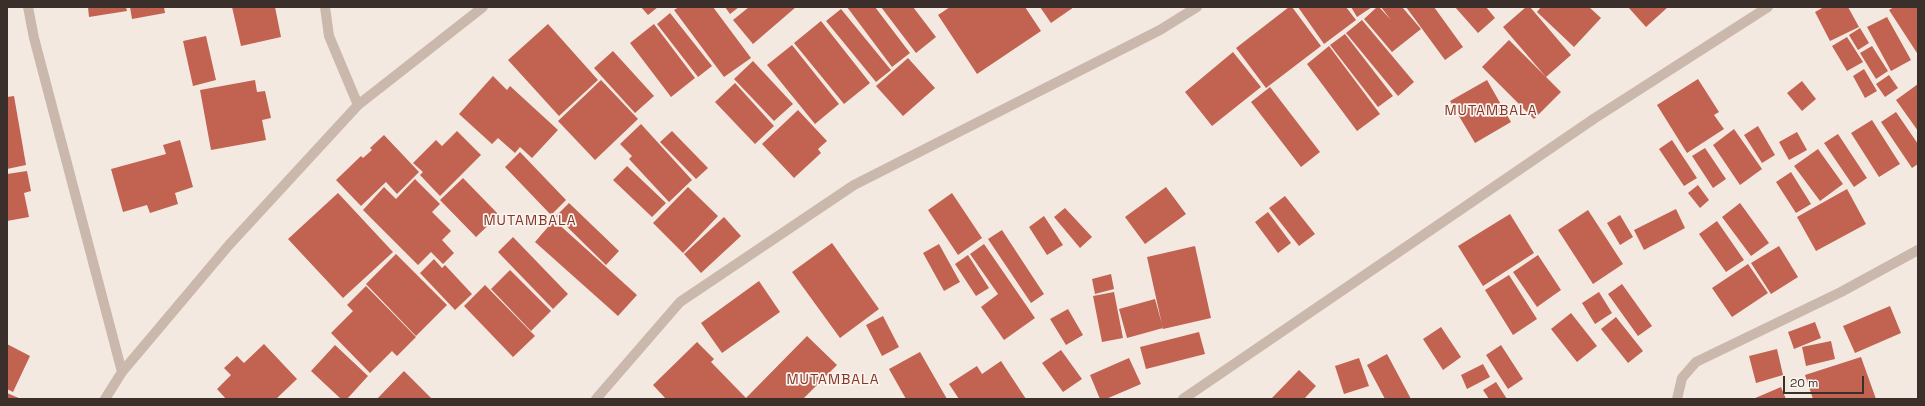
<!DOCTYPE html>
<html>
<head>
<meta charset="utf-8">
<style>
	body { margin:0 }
	#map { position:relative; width:1925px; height:406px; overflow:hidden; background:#f3e9e1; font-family:"Space Grotesk",sans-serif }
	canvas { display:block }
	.frame { position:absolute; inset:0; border:8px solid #3a2f2b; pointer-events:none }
	.scale { position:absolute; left:1783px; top:376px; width:81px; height:18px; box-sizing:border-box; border:2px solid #3a2f2b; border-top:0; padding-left:5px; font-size:12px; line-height:14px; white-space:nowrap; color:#3a2f2b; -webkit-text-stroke:3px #faf4ee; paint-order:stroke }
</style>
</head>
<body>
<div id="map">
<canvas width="1925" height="406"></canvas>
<div class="frame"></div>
<div class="scale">20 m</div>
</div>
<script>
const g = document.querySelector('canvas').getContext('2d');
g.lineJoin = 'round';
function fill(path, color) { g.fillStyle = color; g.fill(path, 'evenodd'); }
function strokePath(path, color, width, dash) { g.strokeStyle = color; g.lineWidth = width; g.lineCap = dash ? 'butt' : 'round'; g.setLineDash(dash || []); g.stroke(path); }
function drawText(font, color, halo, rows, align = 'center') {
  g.font = font + ' "Space Grotesk",sans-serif'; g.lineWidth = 3.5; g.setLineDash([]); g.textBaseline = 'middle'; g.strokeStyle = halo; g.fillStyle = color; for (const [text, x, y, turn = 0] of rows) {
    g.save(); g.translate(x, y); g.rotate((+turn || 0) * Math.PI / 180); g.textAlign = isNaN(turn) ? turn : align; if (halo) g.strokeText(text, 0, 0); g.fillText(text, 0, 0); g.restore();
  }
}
fill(new Path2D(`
	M88 7H126L127 11 89 17Z
	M130 7H164L165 13 132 19Z
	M232 7H275L281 37 241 46Z
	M641 7H658L648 15Z
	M679 7H713L751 58 724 77 674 10Z
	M725 7H739L730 14Z
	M749 7H796L753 44 733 20Z
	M847 7H875L910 53 892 67Z
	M881 7H913L936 37 916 53Z
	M950 7H1025L1041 31 977 74 938 15Z
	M1040 7H1074L1051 23Z
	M1289 7H1292L1321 46 1266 88 1236 48Z
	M1298 7H1346L1356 20 1324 44Z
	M1351 7H1372L1357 17Z
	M1377 7H1379L1391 20 1381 7H1402L1421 29 1392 52 1364 19Z
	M1406 7H1434L1463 47 1445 60Z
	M1455 7H1486L1495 18 1478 33Z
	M1526 7H1530L1571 55 1546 77 1503 27Z
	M1541 7H1589L1601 18 1574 47 1537 12Z
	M1628 7H1668L1646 27Z
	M1824 7H1848L1859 27 1830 41 1815 12Z
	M1894 7H1918L1917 53 1889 10Z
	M841 9 891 70 876 82 826 21Z
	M670 13 712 66 698 77 657 24Z
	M1887 17 1911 60 1891 71 1867 27Z
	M1362 20 1414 82 1398 96 1346 33Z
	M821 21 870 83 844 104 794 43Z
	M548 24 598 80 559 116 508 60Z
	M654 24 695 78 671 97 630 43Z
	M1860 28 1869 43 1858 50 1849 35Z
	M1345 34 1393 96 1378 107 1330 45Z
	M206 36 216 80 193 86 183 41Z
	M1847 37 1863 62 1847 71 1832 46Z
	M1509 40 1561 92 1534 119 1482 67Z
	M792 45 839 104 815 124 767 65Z
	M1329 46 1380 114 1357 131 1307 64Z
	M1872 46 1888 71 1876 79 1860 53Z
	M613 51 654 96 635 113 594 68Z
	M1233 52 1261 87 1212 126 1185 92Z
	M908 58 935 88 903 116 876 86Z
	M753 61 793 104 774 121 734 79Z
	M1864 69 1877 91 1865 98 1853 76Z
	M1889 75 1898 88 1885 97 1876 84Z
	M493 76 507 90 510 86 558 130 532 158 520 147 515 153 498 138 492 144 459 114Z
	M1698 79 1719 112 1714 115 1724 129 1687 153 1657 105Z
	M255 80 257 92 265 91 271 118 262 120 266 140 211 150 200 90Z
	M601 80 638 119 595 160 558 121Z
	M1487 80 1511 122 1475 143 1450 101Z
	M1802 81 1816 99 1802 111 1787 93Z
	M735 83 774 126 755 144 715 102Z
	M1918 84V131L1896 100Z
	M1270 87 1320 152 1301 167 1251 102Z
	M14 96 26 165 7 169V97Z
	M798 110 827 141 818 149 821 153 794 178 762 144Z
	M1896 112 1918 144V164L1912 168 1881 122Z
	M1872 120 1900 164 1879 177 1851 133Z
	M641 124 692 180 669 202 629 159 632 156 620 144Z
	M1758 126 1775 155 1762 163 1744 135Z
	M1734 129 1762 169 1740 185 1713 145Z
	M457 131 481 155 440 196 420 175 423 172 413 163 436 140 442 146Z
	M672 131 708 168 696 179 660 142Z
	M1797 132 1807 150 1789 160 1779 142Z
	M1838 134 1867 178 1854 187 1824 143Z
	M384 135 419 172 397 194 386 182 361 206 336 180 361 156 363 158 372 150 370 148Z
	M180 140 193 187 175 193 178 204 150 213 147 205 123 212 111 169 166 154 163 145Z
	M1672 140 1697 178 1684 186 1659 149Z
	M1705 148 1726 179 1713 188 1692 156Z
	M1818 149 1843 184 1820 201 1794 166Z
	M520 152 566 200 551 215 505 167Z
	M627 166 666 203 652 217 613 180Z
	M27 171 31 191 24 193 29 217 7 221V174Z
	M1791 172 1811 204 1796 213 1776 182Z
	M463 178 499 215 476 237 440 200Z
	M415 179 440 204 432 212 451 231 442 240 454 253 443 264 431 252 418 265 363 210 384 187 396 199Z
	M1698 185 1709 200 1700 208 1688 193Z
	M688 187 718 216 683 253 653 223Z
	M1166 187 1186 214 1145 244 1125 217Z
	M1847 189 1866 224 1816 251 1797 217Z
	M338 193 393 252 343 298 288 239Z
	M952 193 982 238 958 255 928 210Z
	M1285 196 1315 234 1299 246 1269 208Z
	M569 203 619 251 606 265 556 216Z
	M1740 203 1769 243 1751 256 1722 217Z
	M1065 208 1092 237 1080 248 1054 217Z
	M1676 209 1685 228 1644 250 1634 230Z
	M1588 210 1623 264 1593 284 1558 230Z
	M1268 212 1291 243 1278 253 1255 222Z
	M1510 214 1534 253 1483 286 1458 246Z
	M1620 215 1633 237 1620 245 1607 223Z
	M1044 216 1063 245 1047 255 1029 227Z
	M724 217 741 236 701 273 684 254Z
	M554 220 637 295 618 316 535 242Z
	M1717 221 1744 260 1726 272 1699 234Z
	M1002 230 1044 294 1031 303 988 239Z
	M513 237 568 294 553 309 498 252Z
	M832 243 879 309 840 338 792 272Z
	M939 244 960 282 944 291 923 253Z
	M984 244 1035 318 1004 340 981 307 998 294 970 254Z
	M1195 246 1211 318 1163 329 1147 257Z
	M1779 246 1798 277 1771 294 1751 263Z
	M396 254 447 305 416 336 366 284Z
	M968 255 989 288 976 296 955 264Z
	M1538 255 1561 290 1537 307 1513 272Z
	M434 259 442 268 445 265 472 294 455 310 420 273Z
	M1748 264 1768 293 1732 317 1712 288Z
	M510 270 551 311 531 331 491 289Z
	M1111 274 1114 289 1095 294 1092 279Z
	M1509 275 1537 319 1513 335 1485 290Z
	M759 281 780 312 722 353 701 323Z
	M1622 284 1652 326 1638 336 1608 294Z
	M485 285 535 336 513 357 464 306Z
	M366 286 416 337 397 356 392 351 370 373 331 333 353 311 347 305Z
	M1114 292 1123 338 1102 342 1093 296Z
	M1599 292 1612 313 1595 324 1582 303Z
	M1155 299 1163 328 1127 338 1119 309Z
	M1890 306 1901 333 1855 353 1843 326Z
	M1068 309 1083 335 1066 345 1050 319Z
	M1571 313 1597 346 1577 362 1551 329Z
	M883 316 899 347 882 356 866 325Z
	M1616 317 1643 351 1628 363 1601 329Z
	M1815 322 1821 338 1794 349 1788 332Z
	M1441 327 1461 357 1443 370 1423 339Z
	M1199 332 1205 354 1146 369 1140 347Z
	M807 336 837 365 803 399H666L653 385 697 342 714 359 711 362 746 398Z
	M1831 341 1835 359 1806 366 1802 347Z
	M7 344 30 356 13 392 7 389Z
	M264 344 297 379 276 399H226L217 389 231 375 224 368 237 356 244 363Z
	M335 345 368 376 347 399H341L311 371Z
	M1501 345 1523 379 1508 389 1486 355Z
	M1777 349 1783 375 1756 383 1749 356Z
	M1061 350 1082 379 1063 392 1042 363Z
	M920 352 947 399H906L889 369Z
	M1387 354 1411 399H1385L1367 365Z
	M1861 357 1876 399H1813L1805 375Z
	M1129 358 1141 384 1106 399H1100L1090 375Z
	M1359 358 1369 386 1344 394 1335 366Z
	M1001 361 1026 399H959L949 384 977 366 982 374Z
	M1483 364 1490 377 1467 389 1461 375Z
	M1299 370 1316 386 1304 399H1271Z
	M404 371 432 399H377Z
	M1496 382 1507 399H1489L1483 390Z
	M1781 387 1786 399H1753Z
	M7 393 21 399H7Z`), '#c26251');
strokePath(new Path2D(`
	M28 7 34 38 122 372
	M325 7 329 36 358 105
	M105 399 122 372 229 245 358 105 483 7
	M596 399 680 302 854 185 1160 30 1197 7
	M1183 399 1595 118 1768 7
	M1677 399 1682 378 1696 362 1841 292 1918 250`), '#cbb8ad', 10);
g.letterSpacing = '1px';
drawText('14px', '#863527', '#faf4ee', [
	["MUTAMBALA",1491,111],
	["MUTAMBALA",530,221],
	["MUTAMBALA",833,380]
]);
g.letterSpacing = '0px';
</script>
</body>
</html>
